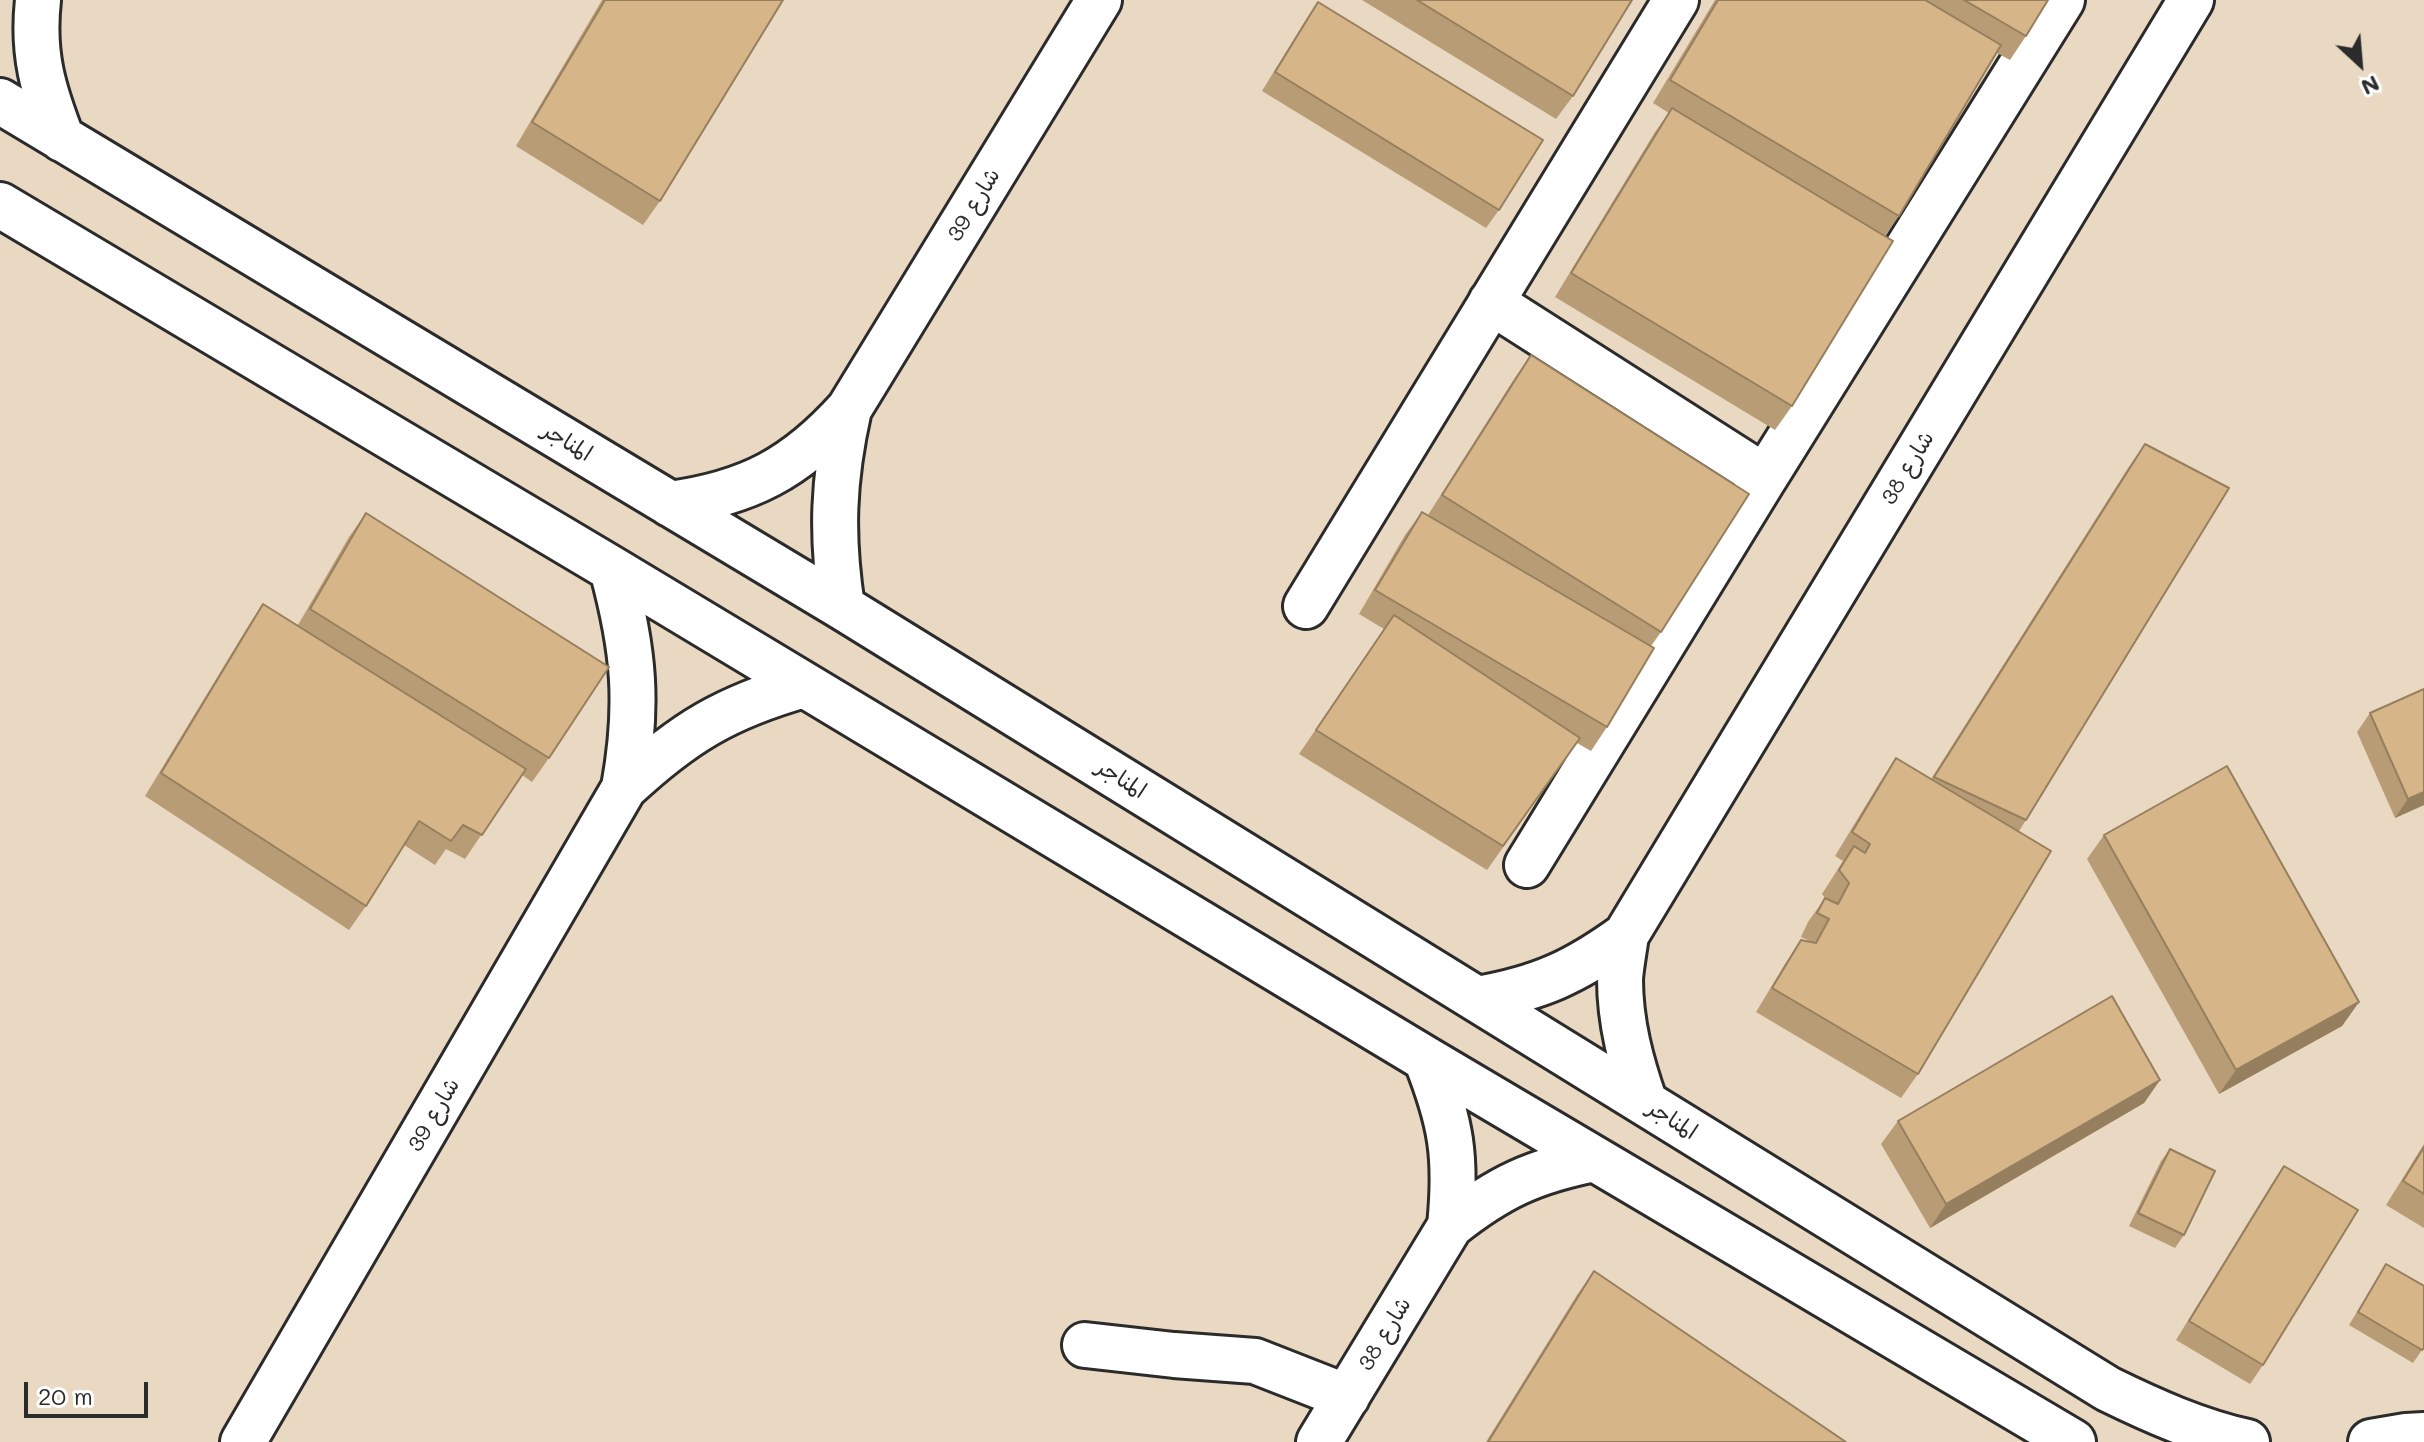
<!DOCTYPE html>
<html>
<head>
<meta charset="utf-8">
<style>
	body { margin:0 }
	#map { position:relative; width:2424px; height:1442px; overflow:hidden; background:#f3e9db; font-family:Mali,sans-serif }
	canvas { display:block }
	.north { position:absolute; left:2320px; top:24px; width:80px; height:80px; -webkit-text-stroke:6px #fff; paint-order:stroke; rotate:154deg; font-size:22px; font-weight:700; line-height:32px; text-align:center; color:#2b2b2b }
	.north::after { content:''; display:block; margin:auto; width:28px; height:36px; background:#2b2b2b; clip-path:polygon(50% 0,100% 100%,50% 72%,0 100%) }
	.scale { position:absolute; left:24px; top:1382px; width:124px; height:36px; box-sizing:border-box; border:4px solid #2b2b2b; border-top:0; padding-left:10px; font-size:24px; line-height:28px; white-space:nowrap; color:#2b2b2b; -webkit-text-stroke:6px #fff; paint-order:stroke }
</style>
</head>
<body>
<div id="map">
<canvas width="2424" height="1442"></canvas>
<div class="north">N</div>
<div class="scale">20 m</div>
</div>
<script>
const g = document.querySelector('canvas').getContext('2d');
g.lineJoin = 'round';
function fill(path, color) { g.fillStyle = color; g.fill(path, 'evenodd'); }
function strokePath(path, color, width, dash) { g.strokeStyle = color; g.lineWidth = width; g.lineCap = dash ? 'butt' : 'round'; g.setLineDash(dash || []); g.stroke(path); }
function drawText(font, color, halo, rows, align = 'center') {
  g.font = font + ' Mali,"Playpen Sans Arabic",sans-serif'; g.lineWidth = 6; g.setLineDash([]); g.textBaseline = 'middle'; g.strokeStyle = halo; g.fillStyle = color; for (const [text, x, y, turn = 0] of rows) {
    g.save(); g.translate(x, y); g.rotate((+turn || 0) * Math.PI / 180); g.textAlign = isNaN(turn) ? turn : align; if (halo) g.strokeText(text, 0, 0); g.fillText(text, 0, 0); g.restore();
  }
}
fill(new Path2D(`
	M0 0H2424V1442H0Z`), '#ead9c2');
const minor = new Path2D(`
	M38 0C32 54 43 90 62 139
	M0 101 842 607 2108 1389C2153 1411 2198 1431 2247 1442
	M0 205 612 569 1426 1059 2073 1442
	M1491 302 1765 477 2062 0
	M670 504C749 493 796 468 849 409L1099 0
	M612 569C634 650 639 705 624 788
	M1306 606 1676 0
	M842 607C831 535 833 480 849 409
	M1527 865 1765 477
	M1626 935C1624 950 1621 965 1620 979 1620 1023 1631 1063 1645 1103
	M1478 999C1540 988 1575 972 1626 935L2191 0
	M1426 1059C1451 1122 1457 1157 1450 1226
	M1085 1345 1174 1355 1255 1361 1347 1397
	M243 1442 624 788C683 733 726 707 804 685
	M1319 1442 1450 1226C1499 1187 1534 1171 1595 1159
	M2371 1442 2406 1436 2424 1435`);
strokePath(minor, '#2b2b2b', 50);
strokePath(minor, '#fff', 44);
fill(new Path2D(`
	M602 0H783L660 201 643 225 516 146Z
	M1362 0H1632L1573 96 1556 119Z
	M1715 0H2048L2026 36 2010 60 1997 53 1899 216 1885 236 1792 406 1775 430 1555 297 1655 132 1669 113 1653 103Z
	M1318 2 1499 210 1486 228 1262 91 1305 21Z
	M1531 355 1661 632 1651 646 1607 727 1591 751 1577 743 1487 870 1299 754 1384 629 1359 614 1405 535 1422 512 1428 515 1514 379Z
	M2145 444 2026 820 2019 831 1918 1074 1901 1098 1756 1012 1785 964 1801 940 1810 941 1801 937 1808 922 1825 898 1826 899 1822 894 1843 861 1835 856 1880 782 1896 758 1931 779 2128 468Z
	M366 513 549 758 532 782 522 775 465 859 446 849 435 865 404 845 366 906 349 930 145 796 247 628 263 604 298 625 349 537Z
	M2424 689V805L2395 818 2357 732 2370 713Z
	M2104 835 2359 1002 2342 1026 2219 1094 2087 859Z
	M2160 1080 2144 1103 1930 1228 1881 1144 1898 1121Z
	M2424 1144V1228L2386 1205Z
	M2170 1149 2184 1235 2175 1248 2129 1226 2161 1161Z
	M2284 1166 2263 1365 2250 1384 2176 1340 2271 1185Z
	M2386 1264 2422 1350 2413 1363 2349 1325Z
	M1594 1271 1846 1442H1486L1577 1295Z`), '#b89c75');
fill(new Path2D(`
	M2424 792V805L2395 818 2408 799Z
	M2359 1002 2342 1026 2219 1094 2236 1070Z
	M2160 1080 2144 1103 1930 1228 1946 1204Z`), '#967f5f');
const building = new Path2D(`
	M605 0H783L660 201 532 122Z
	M1417 0H1632L1573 96Z
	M1718 0H1925L2001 45 1899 216 1670 80Z
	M1964 0H2048L2026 36Z
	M1318 2 1543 140 1499 210 1275 72Z
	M1672 108 1893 241 1792 406 1571 273Z
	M1531 355 1749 494 1661 632 1442 495Z
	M2145 444 2229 488 2026 820 1934 777Z
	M1422 512 1654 648 1607 727 1375 590Z
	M366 513 609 667 549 758 310 609Z
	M263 604 526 769 482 835 463 825 451 841 419 821 366 906 161 773Z
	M1394 615 1580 738 1503 846 1316 730Z
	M2424 689V792L2408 799 2370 713Z
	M1896 758 2051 851 1918 1074 1772 988 1801 940 1816 943 1829 919 1817 913 1825 898 1838 904 1849 883 1839 870 1854 846 1865 853 1870 844 1852 832Z
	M2227 766 2359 1002 2236 1070 2104 835Z
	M2112 996 2160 1080 1946 1204 1898 1121Z
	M2424 1147V1194L2403 1181Z
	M2170 1149 2215 1171 2184 1235 2138 1213Z
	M2284 1166 2358 1210 2263 1365 2189 1321Z
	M2386 1264 2424 1286V1348L2422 1350 2358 1312Z
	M1594 1271 1846 1442H1488Z`);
fill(building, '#d6b588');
strokePath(building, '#967f5f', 2);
drawText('22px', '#2b2b2b', '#fff', [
	["شارع 39",974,205,-59],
	["المناجر",567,442,31],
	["شارع 38",1908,468,-59],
	["المناجر",1121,779,32],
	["شارع 39",434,1115,-60],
	["المناجر",1672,1120,32],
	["شارع 38",1385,1334,-59]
]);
</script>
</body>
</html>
